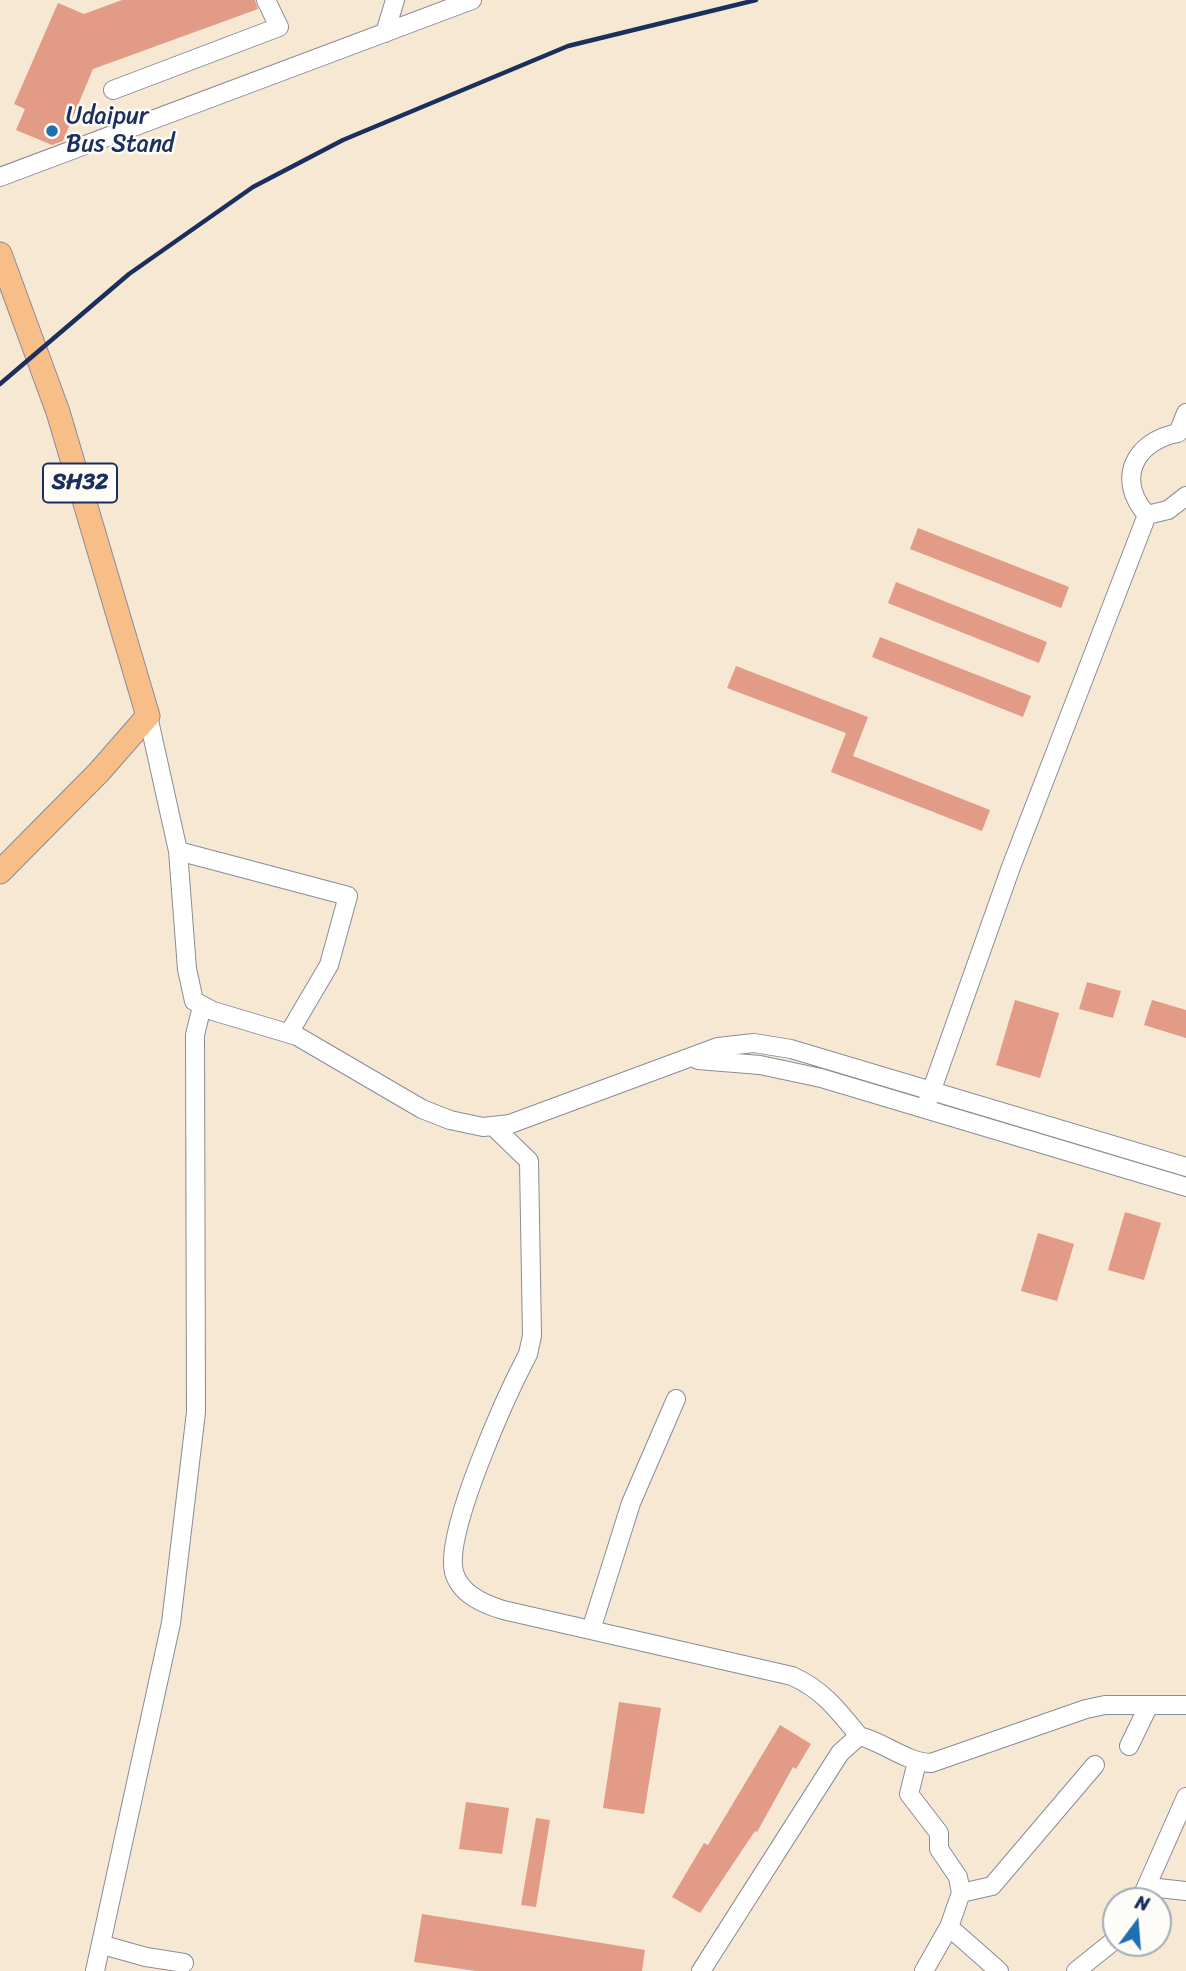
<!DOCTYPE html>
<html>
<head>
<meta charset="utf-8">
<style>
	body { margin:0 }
	#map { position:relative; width:1186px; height:1971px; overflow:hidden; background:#f7e8d3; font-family:Sriracha,sans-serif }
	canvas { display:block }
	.north { position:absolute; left:1102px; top:1887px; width:70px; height:70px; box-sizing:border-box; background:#fdfcf7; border:2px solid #a3aaba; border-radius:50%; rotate:16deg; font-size:19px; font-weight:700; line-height:28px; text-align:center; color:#1b2f5e }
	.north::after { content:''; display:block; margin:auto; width:24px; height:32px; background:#1f6fb2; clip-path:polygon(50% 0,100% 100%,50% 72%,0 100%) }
</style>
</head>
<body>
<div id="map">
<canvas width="1186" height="1971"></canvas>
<div class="north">N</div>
</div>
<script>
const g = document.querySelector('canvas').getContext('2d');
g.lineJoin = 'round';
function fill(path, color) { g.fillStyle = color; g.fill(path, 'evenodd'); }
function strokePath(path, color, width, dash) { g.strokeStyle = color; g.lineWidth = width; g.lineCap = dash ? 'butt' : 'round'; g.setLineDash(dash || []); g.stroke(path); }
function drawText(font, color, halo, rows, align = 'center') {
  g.font = font + ' Sriracha,sans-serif'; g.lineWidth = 5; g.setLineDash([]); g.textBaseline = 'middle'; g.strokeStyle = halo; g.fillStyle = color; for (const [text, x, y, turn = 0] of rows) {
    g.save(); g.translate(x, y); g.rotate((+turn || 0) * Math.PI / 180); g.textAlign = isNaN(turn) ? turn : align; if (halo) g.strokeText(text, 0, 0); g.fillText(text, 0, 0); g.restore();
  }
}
fill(new Path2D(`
	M122 0H255L258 9 93 69 63 141 52 145 16 130 25 109 14 104 58 3 84 14Z
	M918 528 1069 587 1061 608 910 549Z
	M896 582 1047 642 1039 663 888 603Z
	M880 637 1031 696 1023 717 872 657Z
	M736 666 868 717 853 756 990 810 982 831 831 772 846 733 727 688Z
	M1087 982 1121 991 1113 1018 1079 1009Z
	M1015 1000 1059 1013 1040 1078 996 1065Z
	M1152 1000 1186 1010V1038L1144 1025Z
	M1125 1212 1161 1223 1144 1280 1108 1270Z
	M1038 1233 1074 1244 1057 1301 1021 1291Z
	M619 1702 661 1708 644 1814 603 1808Z
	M780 1725 811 1744 796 1769 793 1767 757 1832 755 1831 700 1913 672 1897 704 1843 708 1845Z
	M466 1802 509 1808 502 1854 459 1849Z
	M536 1818 550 1820 536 1907 521 1905Z
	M422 1914 645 1950 642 1971H476L414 1962Z`), '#e19b86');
const minor = new Path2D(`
	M385 33 395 0
	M113 90 279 27 266 0
	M0 177 472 0
	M1147 515C1115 479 1135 441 1178 433L1186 413
	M148 716 178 851 187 969 194 1001 213 1011 297 1036 422 1109 450 1120 483 1127 510 1124 718 1047 754 1043 791 1049 1186 1167
	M178 851 348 896 329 965 289 1033
	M698 1060 760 1065 821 1078 1186 1187
	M925 1109 1011 867 1147 515 1168 510 1186 496
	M494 1127 529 1161 532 1336 528 1354C507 1394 444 1532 454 1572 460 1594 483 1604 503 1610L792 1676C823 1690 838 1710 859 1736
	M591 1630 631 1503 676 1399
	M1129 1746 1149 1705
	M917 1762 909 1794 939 1833V1849L958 1877 961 1893 949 1927 999 1971
	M1149 1887 1186 1891
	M961 1893 992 1886 1095 1765
	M1140 1901 1186 1797
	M103 1945 146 1957 184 1963
	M95 1971 171 1623 196 1412 195 1035 202 1006
	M701 1971 840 1753 859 1736C884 1742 905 1762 931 1763L1086 1709 1105 1705H1186
	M924 1971 949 1927
	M1076 1971 1116 1939`);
const major = new Path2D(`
	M0 254 58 412 148 716 99 772 0 872`);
strokePath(minor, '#898c98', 20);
strokePath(major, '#898c98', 25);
strokePath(minor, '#fff', 18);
strokePath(major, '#f7be87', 23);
strokePath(new Path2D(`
	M0 384 129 274 253 187 343 140 568 46 756 0`), '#1b2f5e', 4.5);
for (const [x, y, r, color] of [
	[52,131,7,"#1f6fb2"]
]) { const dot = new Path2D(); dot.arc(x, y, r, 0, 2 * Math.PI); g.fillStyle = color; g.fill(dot); strokePath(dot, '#fdfcf7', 2.5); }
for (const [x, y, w] of [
	[80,483,74]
]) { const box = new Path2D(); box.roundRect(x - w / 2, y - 19.5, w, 39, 5); g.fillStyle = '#fdfcf7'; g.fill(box); strokePath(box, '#1b2f5e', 2); }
drawText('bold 23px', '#1b2f5e', null, [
	["SH32",80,483]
]);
drawText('24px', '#1b2f5e', '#fdfcf7', [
	["Udaipur",66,117],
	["Bus Stand",66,145]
], 'left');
</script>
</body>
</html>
